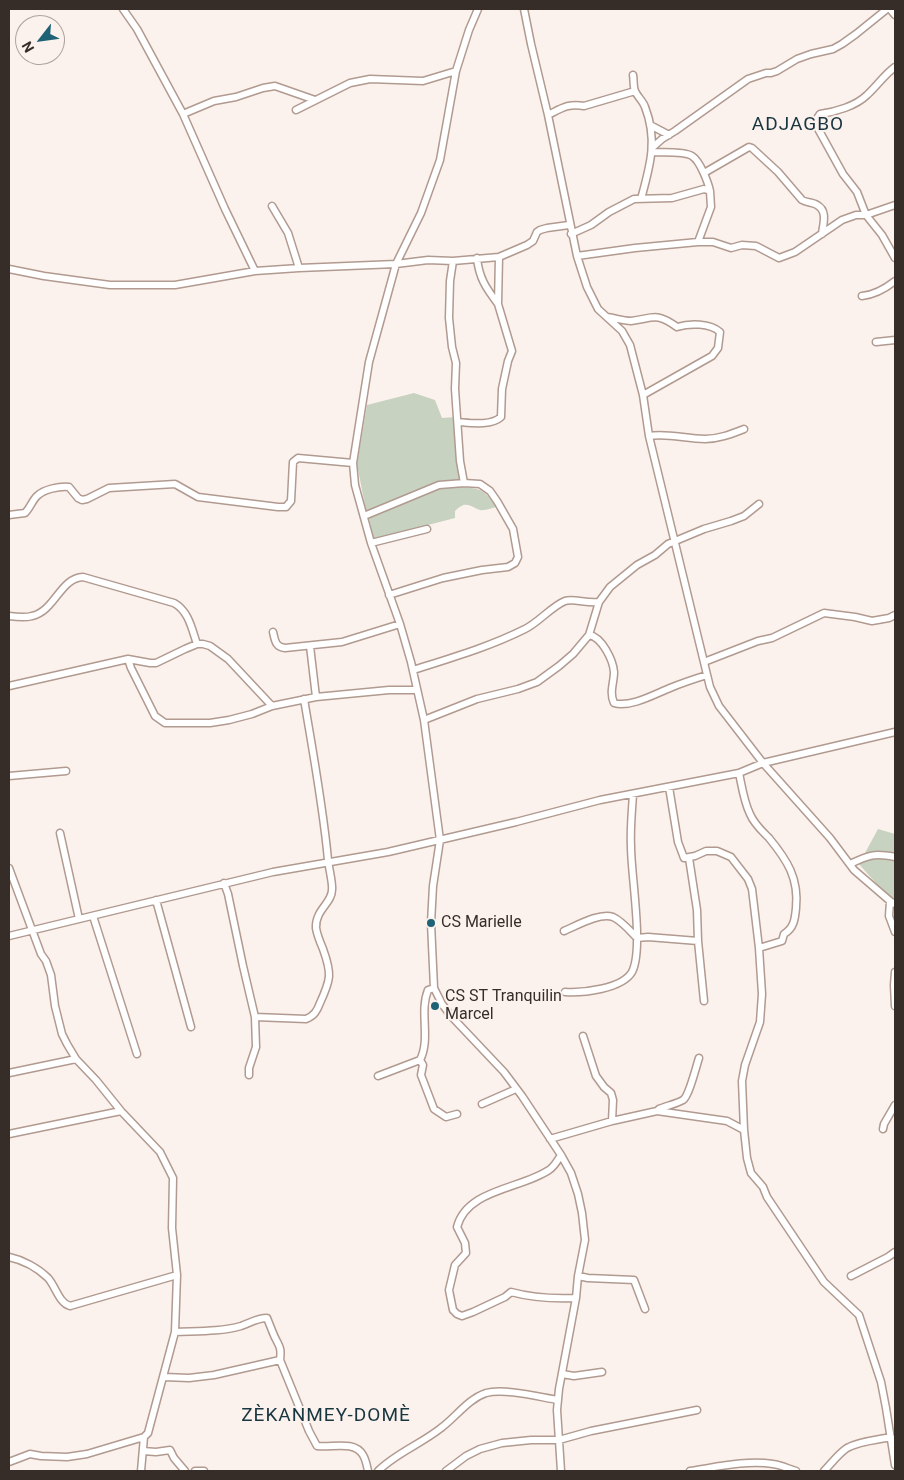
<!DOCTYPE html>
<html>
<head>
<meta charset="utf-8">
<style>
	body { margin:0 }
	#map { position:relative; width:904px; height:1480px; overflow:hidden; background:#fcf2ed; font-family:Roboto,sans-serif }
	canvas { display:block }
	.frame { position:absolute; inset:0; border:10px solid #362d29; pointer-events:none }
	.north { position:absolute; left:15px; top:15px; width:50px; height:50px; box-sizing:border-box; background:#fcf2ed; border:1px solid #ada39f; border-radius:50%; rotate:240deg; font-size:14px; font-weight:700; line-height:20px; text-align:center; color:#362d29 }
	.north::after { content:''; display:block; margin:auto; width:18px; height:22px; background:#206275; clip-path:polygon(50% 0,100% 100%,50% 72%,0 100%) }
</style>
</head>
<body>
<div id="map">
<canvas width="904" height="1480"></canvas>
<div class="frame"></div>
<div class="north">N</div>
</div>
<script>
const g = document.querySelector('canvas').getContext('2d');
g.lineJoin = 'round';
function fill(path, color) { g.fillStyle = color; g.fill(path, 'evenodd'); }
function strokePath(path, color, width, dash) { g.strokeStyle = color; g.lineWidth = width; g.lineCap = dash ? 'butt' : 'round'; g.setLineDash(dash || []); g.stroke(path); }
function drawText(font, color, halo, rows, align = 'center') {
  g.font = font + ' Roboto,sans-serif'; g.lineWidth = 4; g.setLineDash([]); g.textBaseline = 'middle'; g.strokeStyle = halo; g.fillStyle = color; for (const [text, x, y, turn = 0] of rows) {
    g.save(); g.translate(x, y); g.rotate((+turn || 0) * Math.PI / 180); g.textAlign = isNaN(turn) ? turn : align; if (halo) g.strokeText(text, 0, 0); g.fillText(text, 0, 0); g.restore();
  }
}
fill(new Path2D(`
	M414 393 435 400 442 418 456 417 460 481 432 485 366 511 357 464 367 405Z
	M460 487C481 488 485 490 496 507 492 508 484 511 480 510 469 506 466 500 455 511V518L374 539 369 518 438 489Z
	M878 829 895 834V901L881 889 859 864Z`), '#c7d2c0');
const minor = new Path2D(`
	M123 9 137 29 183 114 225 209 255 271
	M478 9 469 30 456 71 440 160 421 213 396 264 369 362 353 463 355 485 371 543 400 624 411 662 424 720 440 840 433 886 431 923 434 988 442 1004 451 1016 504 1072 522 1096 561 1155 571 1173 578 1194 582 1213 585 1240 578 1276 576 1298 559 1389 557 1410 561 1471
	M524 9 531 44 548 115 577 256 587 287 598 309 622 331 630 345 643 395 649 436 710 687 719 706 763 763 830 838 854 870 890 901 895 904
	M890 9 895 15
	M895 67C884 75 877 86 867 95 856 106 835 112 820 114L816 120V125L843 174 857 192 866 215 882 235 895 258
	M633 75C634 80 633 86 635 91 637 96 643 101 645 107 658 140 650 166 641 199
	M296 110 350 83 370 79 423 81 456 71
	M183 114 214 101 236 97 263 88 275 86 315 100
	M548 115C562 108 569 103 584 106L635 91
	M650 125 669 135
	M653 147 662 139 675 131 748 79 766 73H771L777 71 797 59 811 54 833 49 842 44 856 34 887 9
	M652 152C662 153 684 151 692 156 700 161 708 182 710 191
	M704 173 749 147 752 148 778 172 802 200C807 203 813 202 817 205 828 211 823 224 822 234
	M272 206 288 233 299 268
	M571 234 591 225 609 212 634 199 672 198 704 189 710 191 711 207 698 242
	M577 256 635 248 698 242H713L731 248 742 245 756 246 779 258 795 252 842 220 856 215H866L895 205
	M477 258C479 278 486 288 498 304
	M453 261 450 281 449 318 452 347 456 363 455 389 460 461 464 483
	M9 269 44 276 110 285H175L255 271 299 268 396 264 428 260 453 261 499 257 527 245 533 241 537 232 540 230 547 228 569 225
	M862 296C873 295 886 288 895 281
	M607 317C614 318 624 321 631 321 654 318 656 312 677 327 690 323 710 323 720 332L718 348 712 356 643 395
	M876 342 895 340
	M458 422C471 423 491 426 501 417L502 389 508 361 512 351 498 304 499 257
	M649 436C668 433 686 439 705 439 719 439 731 434 744 429
	M9 515 25 513C30 508 32 501 37 496 44 489 60 486 69 487L78 498 82 500 87 499 109 488 175 484 198 497 278 507H286L291 501 293 462 298 458 353 463
	M364 516 439 485 464 483 480 484 490 491 497 501 513 529 518 557 515 563 508 567 482 570 443 578 389 595
	M371 543 427 529
	M9 616C16 617 25 618 32 616 55 611 60 578 83 577L174 603C189 611 192 630 197 644
	M273 632C275 640 275 647 285 648L342 642 400 624
	M589 635C602 637 613 660 614 672 614 683 609 692 614 703 630 708 655 694 670 688 682 683 694 679 707 675
	M310 646 316 697
	M128 659 131 668 155 716 165 723H210L229 720 252 714 272 706 316 697 389 690H417
	M704 662 758 641 772 638 824 613 855 617 872 621 889 618 895 615
	M413 670C451 658 489 647 525 629 538 623 552 606 565 601 573 598 588 604 599 602L610 587 637 565 655 555 668 544 704 529 731 521 744 516 759 504
	M9 686 128 659 150 663H156L185 649 197 644H203L210 646 228 659 272 706
	M424 720 477 699 518 689 537 682 559 666 573 654 589 635 599 602
	M739 773C742 787 744 802 750 814 754 824 762 831 769 838 787 860 799 878 796 908 795 919 794 928 784 934L782 941 759 948
	M9 776 66 771
	M669 787 678 842 684 858 695 856 706 851H717L731 857 748 879 752 889 759 948 762 994 760 1022 745 1065 742 1081 744 1130 747 1158 751 1173 763 1187 767 1197 824 1282 859 1315 881 1382 886 1408 895 1465
	M60 833 79 919
	M689 858 697 910 698 941 704 1001
	M850 864C869 855 874 853 895 857
	M9 868 41 954 46 961 51 975 55 1006 62 1034 67 1044 76 1059 96 1080 121 1111 160 1152 173 1178 172 1228 177 1275 175 1332 148 1433 144 1437 141 1471
	M224 883 228 894 243 966 255 1017 256 1047 249 1068V1075
	M156 900 191 1027
	M890 901 889 916 895 932
	M93 916 137 1054
	M564 931C576 926 600 912 613 917 622 921 630 931 637 938L648 937 698 941
	M9 936 273 872 388 852 516 822 600 800 739 773 763 763 895 732
	M895 972 894 985 895 1006
	M565 992C583 993 622 989 632 972 644 949 631 875 631 847 630 829 632 811 633 794
	M255 1017 306 1019C314 1016 317 1011 320 1003 331 979 332 974 323 949 320 942 317 935 316 928 315 910 332 903 332 890 333 884 329 869 328 860 323 806 313 753 304 699
	M583 1036 596 1076 604 1087 611 1093 613 1100 612 1121
	M420 1060 423 1065 421 1075 434 1109 446 1117 457 1114
	M9 1073 76 1059
	M378 1076 420 1060C431 1039 419 1012 428 990L434 988
	M482 1104 516 1089
	M657 1111 659 1109C666 1106 676 1104 683 1100 689 1096 696 1067 699 1058
	M883 1129 884 1124 895 1105
	M9 1134 121 1111
	M550 1139 612 1121 657 1111 727 1121 744 1130
	M561 1155C558 1160 554 1167 549 1170 521 1189 467 1189 457 1227L465 1243 466 1253 455 1265 449 1290 453 1310 457 1314 462 1316 473 1312 505 1297 511 1292C533 1298 553 1299 576 1298
	M9 1257C23 1260 38 1268 48 1278 56 1287 59 1303 70 1306L177 1275
	M578 1276 588 1278 634 1280 645 1309
	M851 1276 888 1257 895 1252
	M175 1332C197 1331 220 1332 241 1326 250 1323 257 1318 267 1318 269 1323 271 1328 273 1333 278 1346 282 1345 280 1360L309 1431 317 1446C332 1448 354 1440 363 1455 366 1460 367 1466 368 1471
	M562 1374 574 1376 602 1372
	M164 1377 189 1378 214 1375 280 1360
	M143 1451 156 1452 170 1450 174 1458 185 1471
	M9 1462 30 1454 41 1456 67 1457 87 1454 144 1437
	M195 1471H204
	M378 1471C396 1453 421 1444 441 1428 456 1417 468 1399 486 1393 504 1388 539 1397 558 1400
	M446 1471 466 1456 480 1449 502 1443 531 1440H559L591 1431 697 1410
	M690 1471C717 1467 746 1460 773 1464 781 1465 789 1469 796 1471
	M824 1471C831 1464 838 1454 847 1448 859 1441 877 1440 891 1437`);
strokePath(minor, '#b19a90', 9);
strokePath(minor, '#fff', 6);
for (const [x, y, r, color] of [
	[431,923,5,"#206275"],
	[435,1006,5,"#206275"]
]) { const dot = new Path2D(); dot.arc(x, y, r, 0, 2 * Math.PI); g.fillStyle = color; g.fill(dot); strokePath(dot, '#fcf2ed', 2); }
drawText('16px', '#362d29', '#fcf2ed', [
	["CS Marielle",441,923],
	["CS ST Tranquilin",445,997],
	["Marcel",445,1015]
], 'left');
g.letterSpacing = '1px';
drawText('19px', '#183640', '#fcf2ed', [
	["ADJAGBO",798,125],
	["ZÈKANMEY-DOMÈ",326,1416]
]);
g.letterSpacing = '0px';
</script>
</body>
</html>
